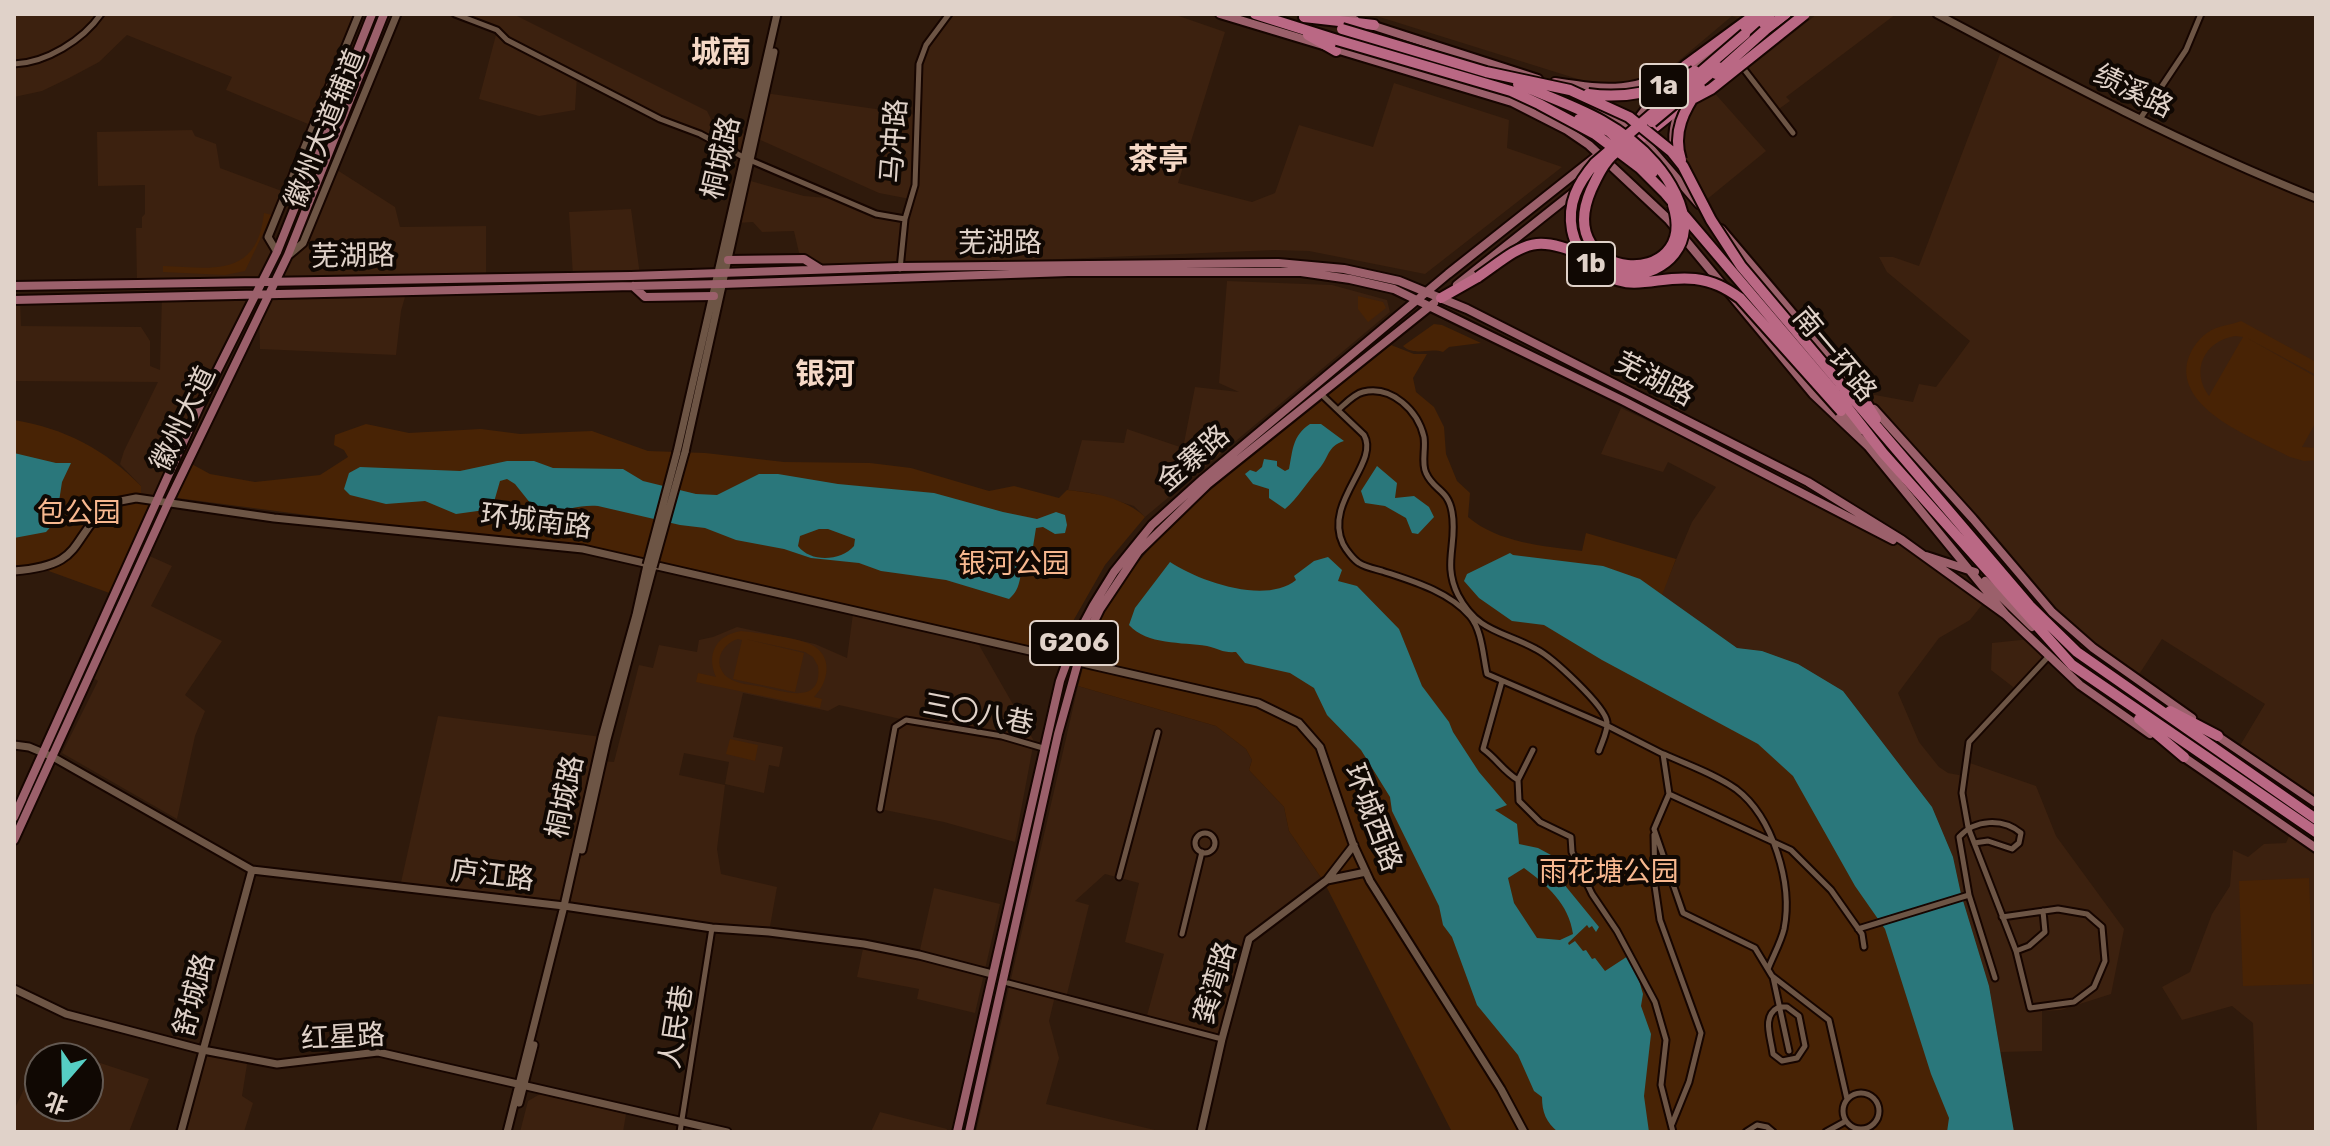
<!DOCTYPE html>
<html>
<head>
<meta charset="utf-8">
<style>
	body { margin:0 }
	#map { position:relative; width:2330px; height:1146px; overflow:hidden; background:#2f1a0c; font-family:Rubik,"Noto Sans SC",sans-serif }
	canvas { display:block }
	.frame { position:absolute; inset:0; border:16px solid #e0d2c9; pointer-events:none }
	.north { position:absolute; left:24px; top:1042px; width:80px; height:80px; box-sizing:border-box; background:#100803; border:2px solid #635952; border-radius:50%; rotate:200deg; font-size:22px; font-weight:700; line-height:32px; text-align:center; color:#e0d2c9 }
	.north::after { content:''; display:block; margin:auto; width:28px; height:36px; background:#56cec4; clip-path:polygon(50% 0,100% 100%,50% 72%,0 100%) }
</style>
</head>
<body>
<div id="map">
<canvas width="2330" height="1146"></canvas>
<div class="frame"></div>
<div class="north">北</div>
</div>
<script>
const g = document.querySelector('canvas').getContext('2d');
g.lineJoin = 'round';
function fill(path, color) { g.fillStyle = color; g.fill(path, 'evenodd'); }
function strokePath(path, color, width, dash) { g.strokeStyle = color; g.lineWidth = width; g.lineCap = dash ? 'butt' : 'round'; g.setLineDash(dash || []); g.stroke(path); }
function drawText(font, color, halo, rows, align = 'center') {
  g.font = font + ' Rubik,"Noto Sans SC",sans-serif'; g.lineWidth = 8; g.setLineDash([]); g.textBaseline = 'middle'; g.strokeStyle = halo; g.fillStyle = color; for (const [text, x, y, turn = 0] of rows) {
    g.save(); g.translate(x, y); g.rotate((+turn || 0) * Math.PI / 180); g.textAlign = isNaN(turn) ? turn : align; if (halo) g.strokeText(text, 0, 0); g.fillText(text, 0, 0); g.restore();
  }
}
fill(new Path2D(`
	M14 14H359L313 126 226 90 232 77 127 35 99 62 69 78 42 91 14 97Z
	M455 14H513L707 111 713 123 750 136 745 158 577 76 575 110 539 116 479 99 497 31Z
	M949 14H1173L1225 32 1178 183 1252 202 1275 193 1299 125 1373 147 1394 83 1509 120 1507 148 1562 167 1425 274 1309 251 1274 250 803 270 794 231 762 232 753 222 737 223 747 180 804 196 839 199 876 214 905 219 910 199 879 193 756 138 765 93 917 115 919 64 926 45Z
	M1370 14H1761L1750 23 1732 16 1669 69 1640 82 1597 85Z
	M1817 14H1896L1786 97 1790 101 1776 111 1744 72Z
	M2002 49 2093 98 2316 198V803L2238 749 2265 704 2162 639 2136 679 2052 612 1859 392 1913 402 1919 384 1936 387 1970 341 1887 272 1879 257H1893L1919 266Z
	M1711 89 1766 151 1700 205 1680 169V110Z
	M192 130 195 136 216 144 220 168 287 193 268 237 277 252 262 281 137 283 136 228H142V217L145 214V185L98 186 97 132Z
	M334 168 395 207 400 227 486 226V278L275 280 288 255 303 243Z
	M631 209 640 275 573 276 569 212Z
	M1227 281 1332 285 1387 300 1390 312 1145 517 1134 506 1091 493 1068 490 1082 440 1124 443 1127 429 1183 448 1195 387 1239 392 1219 383Z
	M407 290 401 311 396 355 260 349 259 313 269 293Z
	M256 293 157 499 140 497 141 486 120 464 124 451 158 382 14 381V300H20L21 326 141 327 150 341V366L160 370 162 295Z
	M1621 408 1821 503 1918 553 1985 601 1970 620 1939 638 1898 693 1919 742 1939 767 1948 773 1964 776 1967 762 2036 786 2056 836 2124 929 2111 994 2061 1010 2042 1011V1051L2000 1052 1989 986 1961 894 1953 857 1932 807 1843 691 1798 664 1762 651 1737 648 1661 595 1692 522 1716 487 1668 462 1663 472 1601 454Z
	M145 554 172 566 151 606 222 641 185 695 205 711 195 736 177 819 62 753 98 681 90 676Z
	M853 614 910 625 979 645 1034 741 1015 842 944 822 880 809 895 727 905 720 839 705 828 711 743 693 733 737 783 747 779 767 769 765 764 793 725 784 729 762 684 753 679 775 725 785 717 849 721 874 777 887 769 932 569 907 602 761 614 762 639 665 653 668 659 645 697 652 699 640 713 637 737 627 815 644 847 658Z
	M2030 639 2048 657 2017 690 1991 670 1992 643Z
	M1078 686 1216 726 1246 749 1252 760 1249 770 1284 807 1289 831 1324 882 1249 939 1222 1039 1146 1019 1164 954 1125 942 1139 883 1105 874 1075 901 1089 905 1066 998 1055 996 1049 1021 1059 1058 1046 1104 1163 1132H976Z
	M438 716 602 737 564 906 400 887Z
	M2291 831 2316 848V1130H2257L2253 1023 2232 1006 2182 1020 2162 987 2190 972 2212 914 2230 886 2233 850 2248 857 2264 844 2286 843Z
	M934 888 1000 904 975 1013 917 999 919 989 857 977 864 944 919 954Z
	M45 1045 84 1058H40V1106H88V1059L149 1079 129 1132H14V1110Z
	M203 1050 248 1058 242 1096 253 1103 244 1132 182 1131Z
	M540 1094 626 1114 623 1132H520L528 1101Z
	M880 1112 947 1129 946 1132H871Z`), '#3c210f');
fill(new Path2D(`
	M264 213 272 215 245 271 225 275 163 272V266C213 268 257 278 264 213Z
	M1358 296 1383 302 1386 308 1368 322 1358 309Z
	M2241 321 2316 362V375L2247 338 2316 377V422L2302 447 2316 448V460L2304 461 2290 457C2255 438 2178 411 2187 363 2190 351 2197 340 2207 333 2218 325 2232 325 2241 321ZM2235 336 2243 337 2209 396C2190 371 2204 341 2235 336Z
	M1434 324 1442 325 1481 343 1449 347 1443 352C1429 347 1415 357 1403 346Z
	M1391 345 1414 354H1427L1413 378 1416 392 1434 407 1444 427 1446 454 1457 481 1470 493 1468 517C1498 543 1544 546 1582 551L1586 533 1676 559 1662 595 1737 648 1762 651 1798 664 1843 691 1932 807 1953 857 1961 894 1989 986 2014 1132H1452L1324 882 1289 831 1284 807 1249 770 1252 760 1246 749 1216 726 1078 686 1091 638 1097 625 1124 579 1157 540 1188 508Z
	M14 420C64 428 106 450 141 486V497L157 499 115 595 32 565H14Z
	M366 424 409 433 481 429 520 434 592 431 648 451 705 453 784 462 870 463 911 468 989 491 1014 486 1059 498 1067 490C1095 493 1125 498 1145 517L1105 565 1056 651 981 637 634 558 177 498 188 462 210 474 255 482 320 475 348 457 344 450 334 445 335 435Z
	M741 631C759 633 793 637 810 644 834 655 829 682 814 697L822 699 820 708 696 682 698 673 716 677C706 654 716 635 741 631ZM738 639 742 640 733 679 795 692 804 653 745 639 805 652 813 657 818 666C823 705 785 692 763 687 752 685 736 684 727 677 712 664 721 644 738 639Z
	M730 739 758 745 755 761 726 754Z
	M2309 878 2313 984 2243 986 2239 881Z`), '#482305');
fill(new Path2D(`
	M1310 424H1321L1344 441C1327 446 1329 458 1319 469 1307 482 1298 498 1285 509L1269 498V489L1253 484 1245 474 1250 470 1256 472 1262 467 1264 459 1277 461V466L1285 471 1289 469C1293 450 1292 436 1310 424Z
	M14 453 56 463H71L62 482 56 521 46 532 14 538Z
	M507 461H534L553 468 623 469 643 481 696 494 717 495 759 474H778L838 484 934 493 1003 512 1037 519 1056 512 1065 515 1067 525 1065 533 1055 534 1043 527 1036 528 1032 553 1025 555C1019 571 1023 588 1009 599L946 580 881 571 859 563 811 558 784 549 736 540 705 528 680 525 598 506C574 504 562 515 535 509L515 484 507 479 500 481 492 509 456 514 425 501 386 504 350 495 344 489 349 473 360 467 460 471ZM819 529H828L855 539 854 546C841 561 811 563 798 546L800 536Z
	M1377 466 1397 483 1395 498 1414 496 1429 507 1434 517 1418 534 1412 533 1406 518 1385 506 1365 503 1361 491Z
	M1510 553 1513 555 1603 566 1640 579 1737 648 1762 651 1798 664 1843 691 1932 807 1953 857 1961 894 1989 986 2014 1132H1947L1949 1118 1931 1074 1885 929 1855 886 1793 776 1758 744 1602 660 1544 625 1512 621 1479 598 1464 581 1467 574Z
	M1328 557 1342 570 1338 581 1357 586 1399 629 1422 686 1449 722 1453 732 1479 772 1507 805 1495 810 1517 824 1519 844 1538 848 1551 855V874L1563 883 1599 927 1596 932 1592 926 1589 928 1587 925 1568 943 1569 945 1575 941 1583 951 1586 950 1592 959 1595 958 1605 971 1628 956 1636 970 1643 994 1641 1006 1651 1034 1644 1096 1649 1132H1558C1546 1122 1542 1112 1542 1097L1534 1091 1518 1055 1477 1005 1452 937 1443 925 1439 906 1392 811 1390 797 1361 750 1327 715 1314 688 1290 673 1245 663 1236 652C1223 653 1219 649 1207 646 1182 642 1147 645 1129 625L1135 608 1170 562C1199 581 1265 605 1296 580L1294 576 1314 561ZM1524 868C1547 885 1569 904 1573 934L1560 940 1537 938 1514 903 1508 878Z`), '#2a777b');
const street = new Path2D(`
	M455 14 497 30 507 40 660 119 700 134 745 158 876 214 905 219
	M14 64C46 63 83 40 101 14
	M1740 64 1793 133
	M2140 119 2186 50 2201 14
	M900 269 905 219 915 185 919 64 926 45 949 14
	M1321 394 1364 435C1380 463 1323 502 1343 544 1346 550 1354 560 1359 563 1365 567 1375 569 1382 571 1412 581 1448 591 1470 616 1482 630 1483 656 1487 674L1608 726 1663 754 1669 794 1654 829 1683 913 1755 948 1772 976 1829 1020 1847 1099
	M1338 410C1345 404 1354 394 1363 392 1392 385 1418 411 1424 437 1426 449 1421 463 1426 473 1434 491 1448 489 1452 512 1458 543 1442 563 1458 595 1478 633 1504 631 1536 649 1552 657 1605 706 1607 722 1608 731 1602 742 1599 751
	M1502 681 1483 749C1497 759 1503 771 1518 780
	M1533 750 1518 780 1519 801 1540 822 1571 837 1572 852 1592 894 1617 931 1655 1002 1666 1040 1661 1085 1673 1132
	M1664 754C1688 765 1715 774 1736 789 1773 817 1793 884 1784 929 1781 942 1773 956 1768 969
	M1669 794 1791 850 1831 890 1862 934 1864 947
	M880 809 895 727 906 720 1002 736 1043 748
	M1195 843a10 10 0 1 1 20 0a10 10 0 1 1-20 0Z
	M1654 835 1655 886 1660 920 1701 1033 1689 1082 1672 1124
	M1974 843 1988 841 2012 849 2019 843 2021 833C2003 818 1975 819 1959 837L1969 895 1995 978
	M1119 877 1158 732
	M2002 917 2058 909 2087 914 2102 927 2105 961 2094 987 2074 1002 2030 1008 2016 951 1968 827 1962 793 1969 742 2048 657
	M1858 929 1969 895
	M1182 934 1202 852
	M2016 951 2029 946 2045 932 2043 911
	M1773 977 1789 1051
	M1008 983 1222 1039
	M1779 1007H1787L1799 1016 1805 1046 1797 1058 1782 1061 1773 1054C1771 1037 1761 1016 1779 1007Z
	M1843 1111a18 18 0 1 1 36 0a18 18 0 1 1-36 0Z
	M680 1132 712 928
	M1746 1132 1757 1125 1767 1127 1773 1132
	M1826 1132 1846 1121`);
const secondary = new Path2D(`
	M1937 14C2061 80 2185 146 2316 198
	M277 252 268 237 359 14
	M290 254 303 243 397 14
	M677 452 777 14
	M685 452 774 52
	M14 571C86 565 67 542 110 503L136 498 274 518 583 549 1258 703 1299 723 1320 747 1353 844 1370 881 1501 1089 1524 1132
	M14 745 29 747 53 757 252 870 564 906 712 928 769 932 864 944 919 955 992 974
	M582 850 607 739 653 567
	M1327 880 1366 872
	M14 989 66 1014 203 1050 277 1064 378 1052 727 1132
	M519 1103 534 1045
	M181 1132 252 870
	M507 1132 564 906 602 737 636 615 647 565
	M1201 1132 1222 1039 1249 939 1327 880 1354 845`);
const primary = new Path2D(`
	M1220 14 1512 102 1567 130 1589 145 1668 219 1813 394 1868 446 2006 615 2080 685 2150 734
	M1337 14 1355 20
	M1368 24 1538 79
	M1689 72 1731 38
	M1555 82C1611 91 1634 92 1685 66
	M1582 100 1632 127 1699 204
	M1632 127 1651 102 1672 85
	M1675 151C1671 135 1674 121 1682 107
	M1721 229 1865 399
	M728 260 804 259 820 269
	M1457 285 1597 174
	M14 286 631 276 900 267 1278 263 1344 269 1399 281 1467 309 1808 482 1902 540 2006 615
	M633 286 645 297 714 296
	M14 300 722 284 1068 272H1301L1350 279 1394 289 1624 401 1893 540
	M1874 409 1973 519 2052 612 2093 648 2192 718
	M1841 411 1861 430
	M1926 556 1975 572
	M1985 581 2032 627
	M2213 733 2316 803
	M2181 755 2316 848
	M14 817 201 403 277 252 372 14
	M14 840 169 501 288 255 384 14
	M957 1132 1060 681 1075 640 1093 606 1114 572 1152 525 1203 479 1448 274 1597 156
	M969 1132 1058 734 1083 644 1100 609 1138 552 1208 484 1434 303`);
const highway = new Path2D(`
	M1255 14 1337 40
	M1304 17 1374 25
	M1745 34 1770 14
	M1308 35 1336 51
	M1757 36 1786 14
	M1685 66 1756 14
	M1630 147 1724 72
	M1441 298 1478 277
	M1862 396 1876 419
	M1855 401 2030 606 2077 652 2316 819
	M1847 407 1883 453 2072 665 2316 832
	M2170 711 2218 736
	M2139 719 2184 757`);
strokePath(street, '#160500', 9);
strokePath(secondary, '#160500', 11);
strokePath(primary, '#160500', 12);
strokePath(highway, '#160500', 14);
strokePath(street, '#6d5545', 5);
strokePath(secondary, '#6d5545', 7);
strokePath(primary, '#9b606b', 8);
strokePath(highway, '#ba6884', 10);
const secondaryBridge = new Path2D(`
	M647 565 677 452
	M653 567 685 452`);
const highwayBridge = new Path2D(`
	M1342 29 1486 72 1570 90 1629 117 1671 151 1683 166 1711 220 1741 266 1855 401
	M1745 34 1595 163C1578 183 1567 203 1572 230 1575 245 1583 257 1594 267 1630 297 1656 274 1695 279 1713 281 1726 288 1740 298L1841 411
	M1337 40 1511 91 1539 104 1595 134 1640 168 1665 193 1847 407
	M1716 74 1764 31
	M1518 84C1568 105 1618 120 1655 163 1670 180 1685 206 1684 229 1681 267 1635 285 1605 268
	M1588 94C1625 99 1664 92 1695 71
	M1694 98 1711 89 1805 14
	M1579 119 1609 131 1653 172
	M1652 122 1718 67
	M1615 153C1604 162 1597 177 1591 190 1551 283 1701 292 1673 205
	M1681 160C1672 132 1684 110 1700 87
	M1478 277C1521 247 1532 231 1584 256`);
strokePath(secondaryBridge, '#160500', 11, []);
strokePath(highwayBridge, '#160500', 14, []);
strokePath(secondaryBridge, '#6d5545', 7);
strokePath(highwayBridge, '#ba6884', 10);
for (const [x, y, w] of [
	[1664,86,48],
	[1591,264,48],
	[1074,643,88]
]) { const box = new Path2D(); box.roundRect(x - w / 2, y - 22, w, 44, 6); g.fillStyle = '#100803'; g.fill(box); strokePath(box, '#e0d2c9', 2); }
drawText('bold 26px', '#e0d2c9', null, [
	["1a",1664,86],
	["1b",1591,264],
	["G206",1074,643]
]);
drawText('28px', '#e0d2c9', '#100803', [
	["绩溪路",2133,92,26],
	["徽州大道辅道",326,129,-68],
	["马冲路",895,141,-86],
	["桐城路",722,158,-77],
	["芜湖路",1000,244],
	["芜湖路",353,257,-1],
	["南一环路",1834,355,50],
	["芜湖路",1654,380,27],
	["徽州大道",184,419,-64],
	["金寨路",1194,459,-41],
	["环城南路",536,522,7],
	["三〇八巷",978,715,11],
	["桐城路",566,797,-78],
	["环城西路",1372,818,69],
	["庐江路",492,876,7],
	["龚湾路",1216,983,-73],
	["舒城路",195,995,-75],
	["人民巷",677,1027,-81],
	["红星路",343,1038,-3]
]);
drawText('28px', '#f8b88f', '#100803', [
	["包公园",79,514],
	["银河公园",1014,565],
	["雨花塘公园",1609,873]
]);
drawText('bold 30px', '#f5d8c6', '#100803', [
	["城南",721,53],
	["茶亭",1158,160],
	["银河",825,375]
]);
</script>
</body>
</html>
